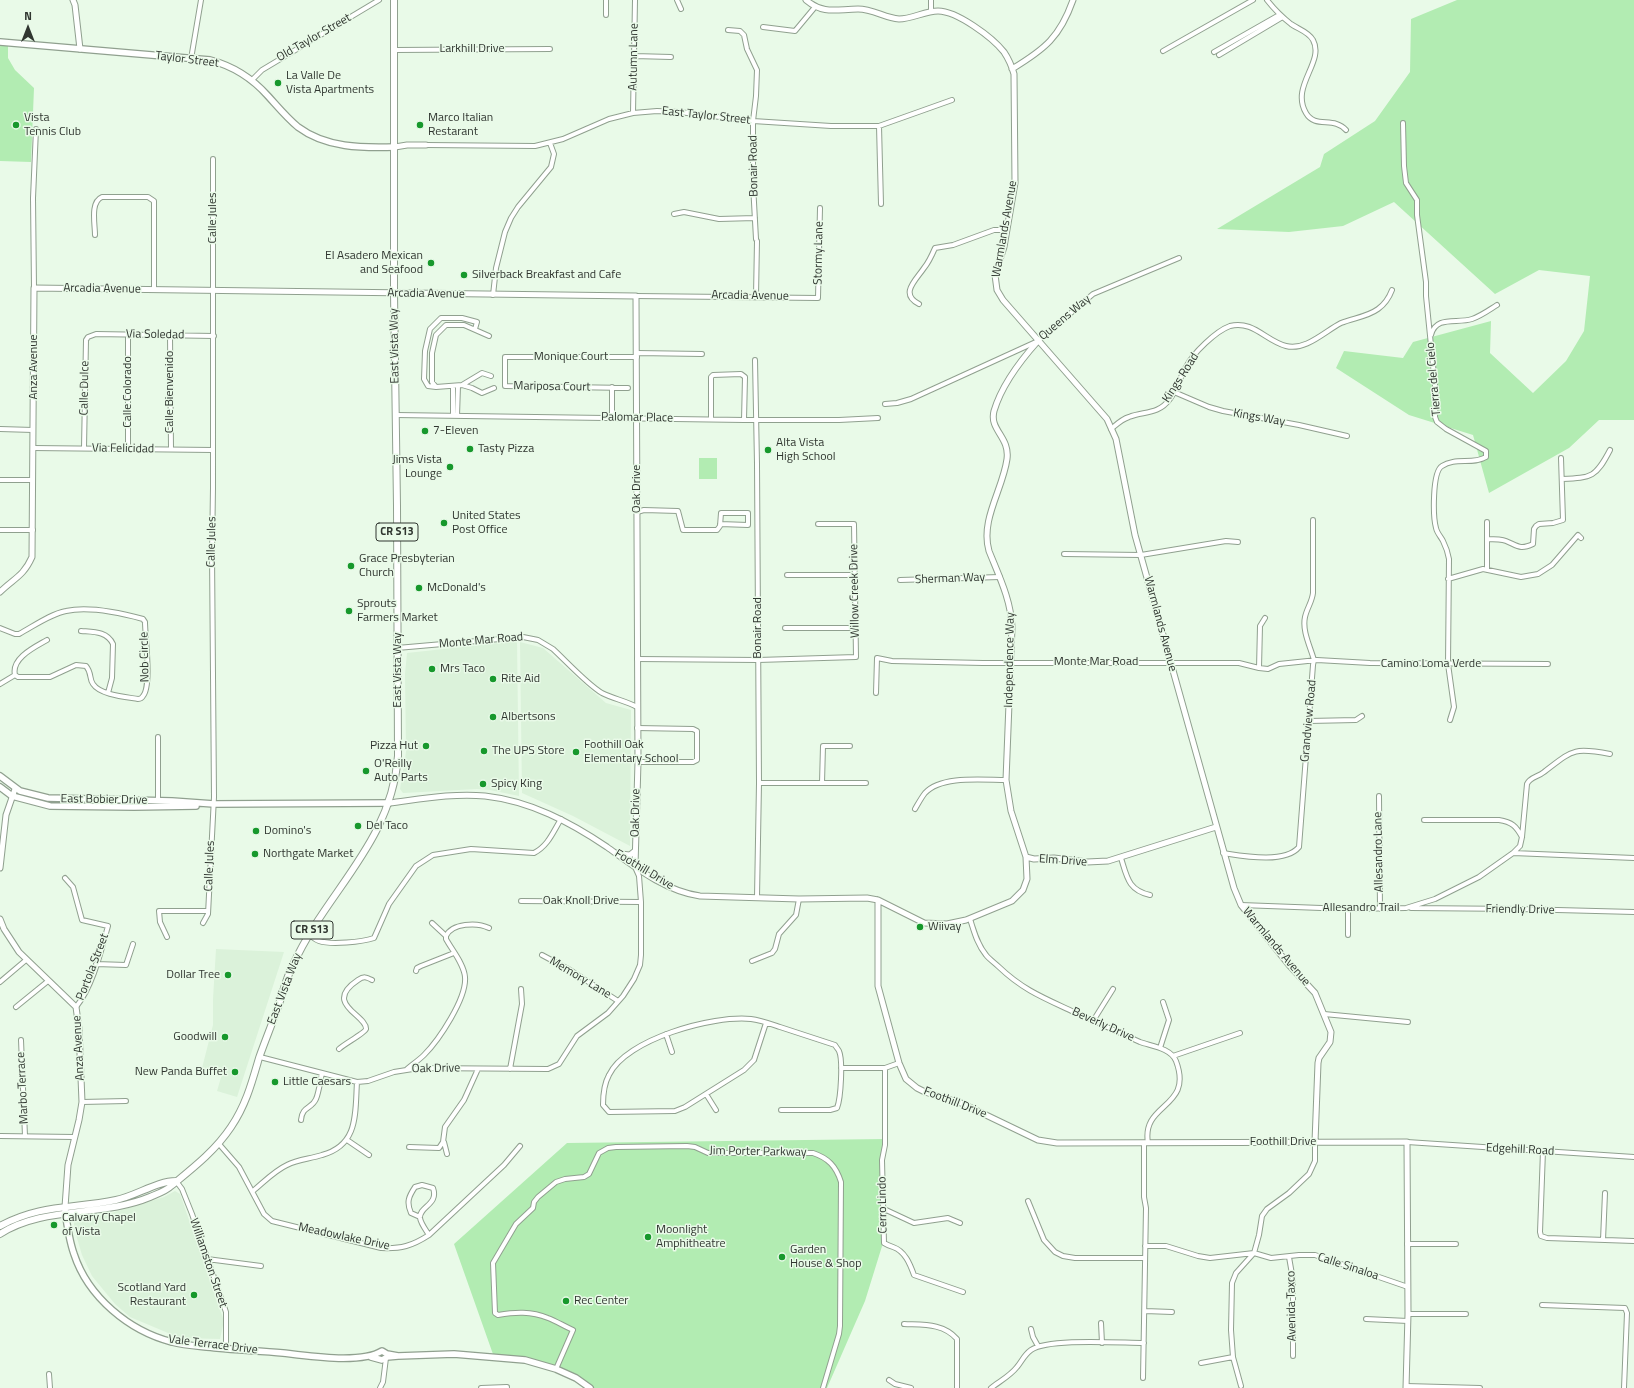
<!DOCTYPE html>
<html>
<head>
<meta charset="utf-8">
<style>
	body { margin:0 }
	#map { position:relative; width:1634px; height:1388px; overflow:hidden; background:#e9fae8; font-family:"Titillium Web",sans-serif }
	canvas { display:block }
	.north { position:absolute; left:8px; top:8px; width:40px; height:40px; -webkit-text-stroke:3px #e9fae8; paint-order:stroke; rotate:0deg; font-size:11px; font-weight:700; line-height:16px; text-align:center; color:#303630 }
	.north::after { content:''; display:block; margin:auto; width:14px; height:18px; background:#303630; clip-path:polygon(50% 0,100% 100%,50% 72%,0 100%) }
</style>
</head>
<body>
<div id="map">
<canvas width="1634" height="1388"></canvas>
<div class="north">N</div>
</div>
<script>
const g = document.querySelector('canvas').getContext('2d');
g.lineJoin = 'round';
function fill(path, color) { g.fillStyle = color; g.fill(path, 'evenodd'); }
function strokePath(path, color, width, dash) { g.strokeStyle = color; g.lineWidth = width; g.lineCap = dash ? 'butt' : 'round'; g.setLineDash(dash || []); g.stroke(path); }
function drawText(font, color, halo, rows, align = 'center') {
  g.font = font + ' "Titillium Web",sans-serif'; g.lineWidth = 3; g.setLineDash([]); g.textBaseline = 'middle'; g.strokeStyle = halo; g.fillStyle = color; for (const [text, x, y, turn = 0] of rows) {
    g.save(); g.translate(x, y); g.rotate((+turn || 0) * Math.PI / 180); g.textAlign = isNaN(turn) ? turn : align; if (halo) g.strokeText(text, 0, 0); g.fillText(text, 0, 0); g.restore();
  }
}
fill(new Path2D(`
	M517 641 519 796 490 790 477 789 403 793 400 789 406 752 405 674 407 653Z
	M520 642 543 648 606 703 631 710 630 846 573 816 522 793Z
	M216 949 284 952 237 1097 217 1091 222 1074 202 1068 213 1025V999Z
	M175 1191 180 1194 224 1321 220 1339 180 1338 130 1317 115 1304 92 1276 82 1255 74 1228V1221L108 1214 164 1197Z`), '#dbf2da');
fill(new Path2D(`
	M1457 0H1634V420H1599L1569 448 1489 493 1473 435 1409 415 1336 368 1344 351 1403 358 1413 342 1491 321 1490 353 1533 393 1566 361 1584 331 1590 276 1539 270 1495 294 1394 202 1343 226 1289 232 1217 229 1320 167 1324 154 1375 121 1410 72 1411 19Z
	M0 42 8 43V58L15 70 34 88 31 162 0 161Z
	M699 458H717V479H699Z
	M885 1139 883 1153V1243L865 1301 827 1388H590L555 1368 494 1357 454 1244 567 1143Z`), '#b2ecb2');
const minor = new Path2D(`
	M606 0V15
	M677 0 681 9
	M931 0V11
	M1267 0C1274 9 1282 17 1291 24 1298 29 1309 32 1313 40 1325 62 1290 86 1306 113 1315 129 1334 116 1346 130
	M763 27 795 31 815 7
	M728 30 740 31 744 35 747 49 757 70 756 96 753 121V184L756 239
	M395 50 550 49
	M1163 51 1253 0
	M1214 52 1279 15 1281 16
	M1219 55 1281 18V16
	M634 56 671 57
	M191 59 201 0
	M252 80 262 70 379 0
	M633 113 635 0
	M1403 123 1404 166 1406 183 1417 200V215L1426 282V296L1436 395 1435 417 1437 422 1446 429 1486 451V457C1473 465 1455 457 1442 466 1432 472 1433 517 1436 528 1437 533 1441 537 1443 541 1446 547 1448 553 1449 559L1448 664 1454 707 1450 720
	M879 126 881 204
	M426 145 535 146 563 139 609 119 633 113 657 111 679 112 753 121 831 126H879L952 100
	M674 214 684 212 719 219 755 218
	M95 235C95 224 90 202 102 197H148L154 201V290
	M34 288 33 198 36 129
	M493 295 496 268 505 232 511 218 518 207 551 167 554 154 550 143
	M636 296 818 298 820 208
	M756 296 757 241
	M919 304C899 294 916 280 924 268 929 262 932 255 935 248L953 245 994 230H1006
	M475 329 477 322 462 318H441L430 329 425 351 424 379 428 386 436 387 432 382V353L436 335 446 325H464L489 336
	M128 334V449
	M170 335 171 449
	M1431 335C1436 315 1457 324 1472 319 1481 316 1489 310 1497 305
	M637 353 702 354
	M755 360 757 464 759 783 757 897
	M462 385 472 388 482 393 494 388
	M436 387 462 385 482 373 491 376
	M628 388 505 386V357H637
	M1174 392 1209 407 1223 411 1299 425 1347 436
	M885 404 897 403 911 399 1038 341 1093 294 1179 258
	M396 415 744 420H839L878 418
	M453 416V387
	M457 416 458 386
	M612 417V387
	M711 419V377L713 375 741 374 745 377 744 420
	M0 429 33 430
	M1111 429C1117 424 1122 419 1129 417 1144 411 1158 415 1170 399 1177 390 1180 377 1186 367 1193 353 1216 331 1230 326 1253 320 1266 341 1286 346 1306 351 1325 331 1341 323 1353 318 1367 317 1378 309 1385 304 1389 298 1392 290
	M33 448 213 450
	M84 448 86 340 88 337 96 334 214 336
	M1562 479C1592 478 1596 477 1610 450
	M0 480H33
	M637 512 644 510 678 511 683 530H717L720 526 721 513H748V525L720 524
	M1487 522V539
	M0 530H33
	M1064 554 1141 555 1226 541 1238 542
	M1487 570V539C1493 539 1501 539 1506 541 1518 546 1520 550 1533 544L1534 529 1536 526 1539 524 1553 523 1563 520 1561 458
	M787 575H855
	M1448 579 1483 569 1521 577 1538 574 1552 565 1578 535 1581 538
	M900 580 1000 577
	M0 628 15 634H19C34 626 50 614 66 611 89 606 121 613 143 619L145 622C145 636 152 686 143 696 142 698 140 699 138 699 126 697 100 695 93 684 89 679 92 673 86 666L76 665 50 677H18L15 675
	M785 628H856
	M81 631C93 632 107 631 113 644L112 678 108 693
	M397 648 523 637 538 640 553 649C566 661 588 685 602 693 614 699 626 701 637 707
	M637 659 758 660 856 657 854 524H818
	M1259 668 1260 626 1265 618
	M15 675C11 658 35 647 47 640
	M0 684 15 675
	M876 693 877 658 892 661 983 663H1239L1259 668 1268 669 1279 664 1317 660 1370 663 1548 664
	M1309 721 1356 720 1362 716
	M637 728 693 729 697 731V760L693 762H638
	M158 737V801
	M759 783H866
	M822 783 823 746H850
	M1379 796 1380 909
	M915 809C918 804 921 798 925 793 941 775 984 780 1006 780
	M1424 820H1499C1512 822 1516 826 1522 837
	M1223 853C1243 856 1285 864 1299 847L1313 665 1314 660C1310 646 1302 631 1305 617 1307 608 1312 602 1313 593V520
	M1513 853 1634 858
	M1121 858C1127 877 1128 890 1150 895
	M65 878 73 887 82 920 108 926C101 951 93 986 76 1007
	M521 901 641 902
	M1241 905 1348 909 1406 908 1435 899 1479 877 1513 853 1520 846 1522 837 1527 784C1530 777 1538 777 1544 772 1573 750 1573 747 1610 754
	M1411 908 1519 909 1634 912
	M970 919C974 931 977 944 986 955 989 959 995 963 999 967 1023 990 1044 998 1074 1012 1096 1022 1118 1032 1140 1042 1151 1046 1171 1048 1176 1061 1194 1109 1141 1102 1148 1143
	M203 923 208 914 214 797 212 553 213 488V159
	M309 934C312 937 316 940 319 941 331 945 362 942 374 938L389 904 416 866 433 855 471 849 534 853C548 846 553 832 561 819
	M1348 935V909
	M446 936C452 923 477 922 489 928
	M167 937 160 922 159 911H208
	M542 955 570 970 618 1001
	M752 961 772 953 775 949 779 934 796 915 799 899
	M96 964 126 965 133 944
	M416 971 417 968 421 966 454 953
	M0 982 26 960
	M16 1007 48 981
	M1324 1014 1408 1022
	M1093 1021 1113 989
	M766 1023 754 1060 744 1070 685 1107 675 1111 609 1112 603 1105C603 1096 604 1084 609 1075 626 1039 713 1015 751 1019 760 1020 771 1024 780 1027 798 1033 817 1039 835 1045 836 1047 838 1049 839 1051 843 1060 841 1098 837 1108L830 1110H781
	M666 1034 672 1052
	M21 1040 25 1136
	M1160 1048 1169 1020 1163 1002
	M339 1049C344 1044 365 1033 366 1029 367 1015 322 1004 358 980 364 976 366 977 372 980
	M1173 1056 1240 1033
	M260 1057 357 1082 368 1081 394 1072 419 1068 548 1069 559 1064 577 1036 608 1013 623 996 634 979 640 965 641 955V902L639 876 635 867
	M841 1068H885L899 1063
	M885 1068V1145L882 1160 884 1243C887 1245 890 1246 893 1247 905 1251 910 1264 914 1275L963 1292
	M407 1069C413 1064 419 1060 424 1055 439 1040 467 998 465 977 464 964 452 950 446 939V936L432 923
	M510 1069 522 1004 521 989
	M706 1094 716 1110
	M82 1102 126 1101
	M301 1120C302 1106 312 1109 316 1099 319 1092 320 1082 322 1073
	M0 1136 74 1137
	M347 1140 369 1155
	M444 1142 447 1154
	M1407 1142 1634 1157
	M219 1144 239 1167 264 1214 272 1221 381 1248C401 1249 412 1246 429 1235L504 1165 520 1146
	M409 1147 439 1148 443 1142 445 1127 464 1100 478 1069
	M1543 1151 1540 1232 1541 1236 1547 1238 1634 1241
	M176 1181 182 1189 192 1214 226 1312V1348
	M253 1191C264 1182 274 1171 287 1165 298 1159 310 1159 322 1155 359 1145 355 1113 357 1082
	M1028 1201 1044 1240 1055 1252 1063 1256 1075 1258H1145
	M884 1209 914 1223 948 1218 960 1223
	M420 1217 411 1213C406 1202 409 1196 415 1187L422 1185 433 1188C439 1205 419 1206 420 1218 421 1224 426 1230 429 1235
	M1603 1240 1605 1193
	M1407 1244H1456
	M1145 1246H1166L1198 1256 1210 1258 1254 1253 1271 1258 1299 1255H1315L1408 1287
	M1289 1257 1293 1280V1356
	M207 1259 261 1266
	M1542 1305 1625 1308 1627 1313 1624 1388
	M1145 1311 1172 1312
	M1408 1314H1466
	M1366 1319 1408 1321
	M1101 1323 1102 1343
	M904 1324C923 1325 943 1323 957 1339V1388
	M1031 1329 1033 1337 1038 1346
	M1201 1363 1233 1357
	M556 1369 573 1330C564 1326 556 1321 548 1318 531 1311 515 1312 498 1315L495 1313 493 1263 516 1224 533 1208 534 1202 538 1197 556 1182 565 1179 584 1177 589 1174 599 1153 608 1148 616 1147 687 1146 695 1147 708 1153H813C828 1158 836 1166 841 1182L840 1326 839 1334 823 1388
	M49 1374 50 1388
	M1143 1378 1146 1208 1144 1197V1143
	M889 1380 895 1384 911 1388
	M1241 1386 1233 1357 1231 1330 1232 1283 1236 1273 1254 1253 1259 1235 1262 1216 1267 1209 1289 1193 1309 1174 1315 1161V1142
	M1406 1386 1480 1388
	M380 1388 383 1382 386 1358
	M481 1388 507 1387
	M991 1388C1000 1381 1010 1376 1017 1367 1022 1361 1024 1355 1031 1350 1049 1338 1119 1343 1144 1343`);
const tertiary = new Path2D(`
	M73 0 75 5 80 49
	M806 0C824 15 837 9 858 9 873 9 885 18 899 19 912 19 925 11 938 11 957 11 992 37 1004 52 1008 58 1012 67 1014 74L1015 183 1004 247 995 275 997 290 1003 300 1107 419 1116 439 1135 535 1234 888 1241 905 1289 965 1315 993 1331 1032 1330 1042 1319 1058 1318 1063 1315 1142
	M1012 69C1045 49 1060 37 1073 0
	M395 147 407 145H426
	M0 592C14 578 23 577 32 557L34 288 636 296 638 762 635 866
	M389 803C421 799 453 793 485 796 530 801 570 822 607 847 635 867 665 891 700 896L799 899 867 898 878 900V986L899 1063 906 1079 917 1088 925 1092 961 1103 1038 1140 1057 1143 1407 1142 1408 1314 1406 1388
	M620 854 630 855 635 851
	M1026 857 1034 859 1054 858 1087 862 1108 861 1216 827
	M0 868 6 815 15 789
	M878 900 924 923 947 924 966 920 1012 901 1023 890 1027 879 1026 857 1011 811 1006 780 1012 627C1011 600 999 576 989 551 980 520 1003 489 1007 459 1010 437 989 430 994 411 1002 384 1020 361 1038 341
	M0 919 4 929 19 952 76 1007 79 1029 82 1102 79 1120 68 1165 65 1207`);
const secondary = new Path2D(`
	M0 42 210 60C233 66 252 78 268 96 278 107 287 118 298 127 326 148 362 148 395 147
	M0 776 20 791 48 798 172 801 214 804 389 803
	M0 787 12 796 50 806 134 807 196 806
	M65 1210C67 1225 69 1240 74 1254 88 1297 129 1331 172 1342 186 1346 202 1346 217 1348 239 1350 261 1351 283 1353 308 1356 361 1364 382 1351L387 1354 398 1356
	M371 1357 382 1360 387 1357 398 1356 454 1354 525 1360 556 1369 576 1378 590 1388`);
const primary = new Path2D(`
	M0 1226C41 1204 73 1209 116 1200 136 1196 157 1181 176 1181
	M0 1234C43 1206 102 1217 150 1197 157 1194 166 1191 171 1186 193 1168 215 1151 231 1127 246 1105 252 1082 259 1058 265 1041 272 1024 278 1007 283 993 286 978 293 965 327 890 391 844 398 756L397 506 394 293V0`);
strokePath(minor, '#90a08f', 6);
strokePath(tertiary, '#90a08f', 7);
strokePath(secondary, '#90a08f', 8);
strokePath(primary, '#90a08f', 8);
strokePath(minor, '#fff', 4);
strokePath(tertiary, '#fff', 5);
strokePath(secondary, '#fff', 5.5);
strokePath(primary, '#fff', 6);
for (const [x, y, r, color] of [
	[278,83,4,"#17982c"],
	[16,125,4,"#17982c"],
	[420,125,4,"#17982c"],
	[431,263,4,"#17982c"],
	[464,275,4,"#17982c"],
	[425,431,4,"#17982c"],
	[470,449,4,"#17982c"],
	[768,450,4,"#17982c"],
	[450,467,4,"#17982c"],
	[444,523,4,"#17982c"],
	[351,566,4,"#17982c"],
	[419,588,4,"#17982c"],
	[349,611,4,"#17982c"],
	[432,669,4,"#17982c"],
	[493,679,4,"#17982c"],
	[493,717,4,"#17982c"],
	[426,746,4,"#17982c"],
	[484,751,4,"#17982c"],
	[576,752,4,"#17982c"],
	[366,771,4,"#17982c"],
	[483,784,4,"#17982c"],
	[358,826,4,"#17982c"],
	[256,831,4,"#17982c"],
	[255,854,4,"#17982c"],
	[920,927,4,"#17982c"],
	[228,975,4,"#17982c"],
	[225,1037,4,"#17982c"],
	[235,1072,4,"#17982c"],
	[275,1082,4,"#17982c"],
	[54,1225,4,"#17982c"],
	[648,1237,4,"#17982c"],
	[782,1257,4,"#17982c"],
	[194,1295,4,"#17982c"],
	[566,1301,4,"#17982c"]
]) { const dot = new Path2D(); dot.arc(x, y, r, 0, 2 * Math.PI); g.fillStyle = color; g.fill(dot); strokePath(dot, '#e9fae8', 1.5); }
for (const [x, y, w] of [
	[397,532,42],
	[312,930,42]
]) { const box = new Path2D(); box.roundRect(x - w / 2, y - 9, w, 18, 3); g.fillStyle = '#e9fae8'; g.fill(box); strokePath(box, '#303630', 1); }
drawText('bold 11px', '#303630', null, [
	["CR S13",397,532],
	["CR S13",312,930]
]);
drawText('12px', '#303630', '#e9fae8', [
	["Old Taylor Street",314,38,-30],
	["Larkhill Drive",472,49],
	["Autumn Lane",634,57,-89],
	["Taylor Street",187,60,7],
	["East Taylor Street",706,116,6],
	["Bonair Road",754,166,-91],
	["Calle Jules",213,218,-90],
	["Warmlands Avenue",1005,229,-80],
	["Stormy Lane",819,253,-89],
	["Arcadia Avenue",102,289,1],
	["Arcadia Avenue",426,294,1],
	["Arcadia Avenue",750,296,1],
	["Queens Way",1065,318,-40],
	["Via Soledad",155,335,1],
	["East Vista Way",395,346,-91],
	["Monique Court",571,357],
	["Anza Avenue",34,367,-90],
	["Kings Road",1181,378,-57],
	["Tierra del Cielo",1434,379,-95],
	["Mariposa Court",552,387,1],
	["Calle Dulce",85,388,-89],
	["Calle Colorado",128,392,-90],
	["Calle Bienvenido",170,392,-90],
	["Palomar Place",637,418,1],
	["Kings Way",1259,418,10],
	["Via Felicidad",123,449,1],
	["Oak Drive",637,489,-90],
	["Calle Jules",212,542,-89],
	["Sherman Way",950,579,-2],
	["Willow Creek Drive",855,591,-91],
	["Warmlands Avenue",1160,624,75],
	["Bonair Road",758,628,-90],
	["Monte Mar Road",481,641,-5],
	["Nob Circle",145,657,-91],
	["Independence Way",1010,660,-89],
	["Monte Mar Road",1096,662],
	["Camino Loma Verde",1431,664],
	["East Vista Way",398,670,-90],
	["Grandview Road",1309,721,-85],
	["East Bobier Drive",104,800,1],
	["Oak Drive",636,813,-89],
	["Allesandro Lane",1379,852,-91],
	["Elm Drive",1063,861,4],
	["Calle Jules",210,866,-88],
	["Foothill Drive",644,870,31],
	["Oak Knoll Drive",581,901],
	["Allesandro Trail",1361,908],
	["Friendly Drive",1520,910,1],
	["Warmlands Avenue",1276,947,50],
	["Portola Street",93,967,-69],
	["Memory Lane",580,978,31],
	["East Vista Way",285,989,-69],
	["Beverly Drive",1103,1025,24],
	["Anza Avenue",79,1048,-93],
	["Oak Drive",436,1069,-1],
	["Marbo Terrace",23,1088,-93],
	["Foothill Drive",955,1103,21],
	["Foothill Drive",1283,1142],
	["Edgehill Road",1520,1150,3],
	["Jim Porter Parkway",758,1152,1],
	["Cerro Lindo",883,1205,-91],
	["Meadowlake Drive",344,1237,12],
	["Williamston Street",208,1263,71],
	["Calle Sinaloa",1348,1267,18],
	["Avenida Taxco",1292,1306,-91],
	["Vale Terrace Drive",213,1345,7]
]);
drawText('12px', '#303630', '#e9fae8', [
	["La Valle De",286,76],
	["Vista Apartments",286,90],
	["Vista",24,118],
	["Tennis Club",24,132],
	["Marco Italian",428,118],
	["Restarant",428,132],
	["El Asadero Mexican",423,256,"right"],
	["and Seafood",423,270,"right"],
	["Silverback Breakfast and Cafe",472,275],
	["7-Eleven",433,431],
	["Alta Vista",776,443],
	["High School",776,457],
	["Tasty Pizza",478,449],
	["Jims Vista",442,460,"right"],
	["Lounge",442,474,"right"],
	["United States",452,516],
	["Post Office",452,530],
	["Grace Presbyterian",359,559],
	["Church",359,573],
	["McDonald's",427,588],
	["Sprouts",357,604],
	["Farmers Market",357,618],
	["Mrs Taco",440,669],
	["Rite Aid",501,679],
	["Albertsons",501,717],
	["Foothill Oak",584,745],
	["Elementary School",584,759],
	["Pizza Hut",418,746,"right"],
	["The UPS Store",492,751],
	["O'Reilly",374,764],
	["Auto Parts",374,778],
	["Spicy King",491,784],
	["Del Taco",366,826],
	["Domino's",264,831],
	["Northgate Market",263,854],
	["Wiivay",928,927],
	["Dollar Tree",220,975,"right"],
	["Goodwill",217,1037,"right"],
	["New Panda Buffet",227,1072,"right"],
	["Little Caesars",283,1082],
	["Calvary Chapel",62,1218],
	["of Vista",62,1232],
	["Moonlight",656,1230],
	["Amphitheatre",656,1244],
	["Garden",790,1250],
	["House & Shop",790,1264],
	["Scotland Yard",186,1288,"right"],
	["Restaurant",186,1302,"right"],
	["Rec Center",574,1301]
], 'left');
</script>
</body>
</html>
